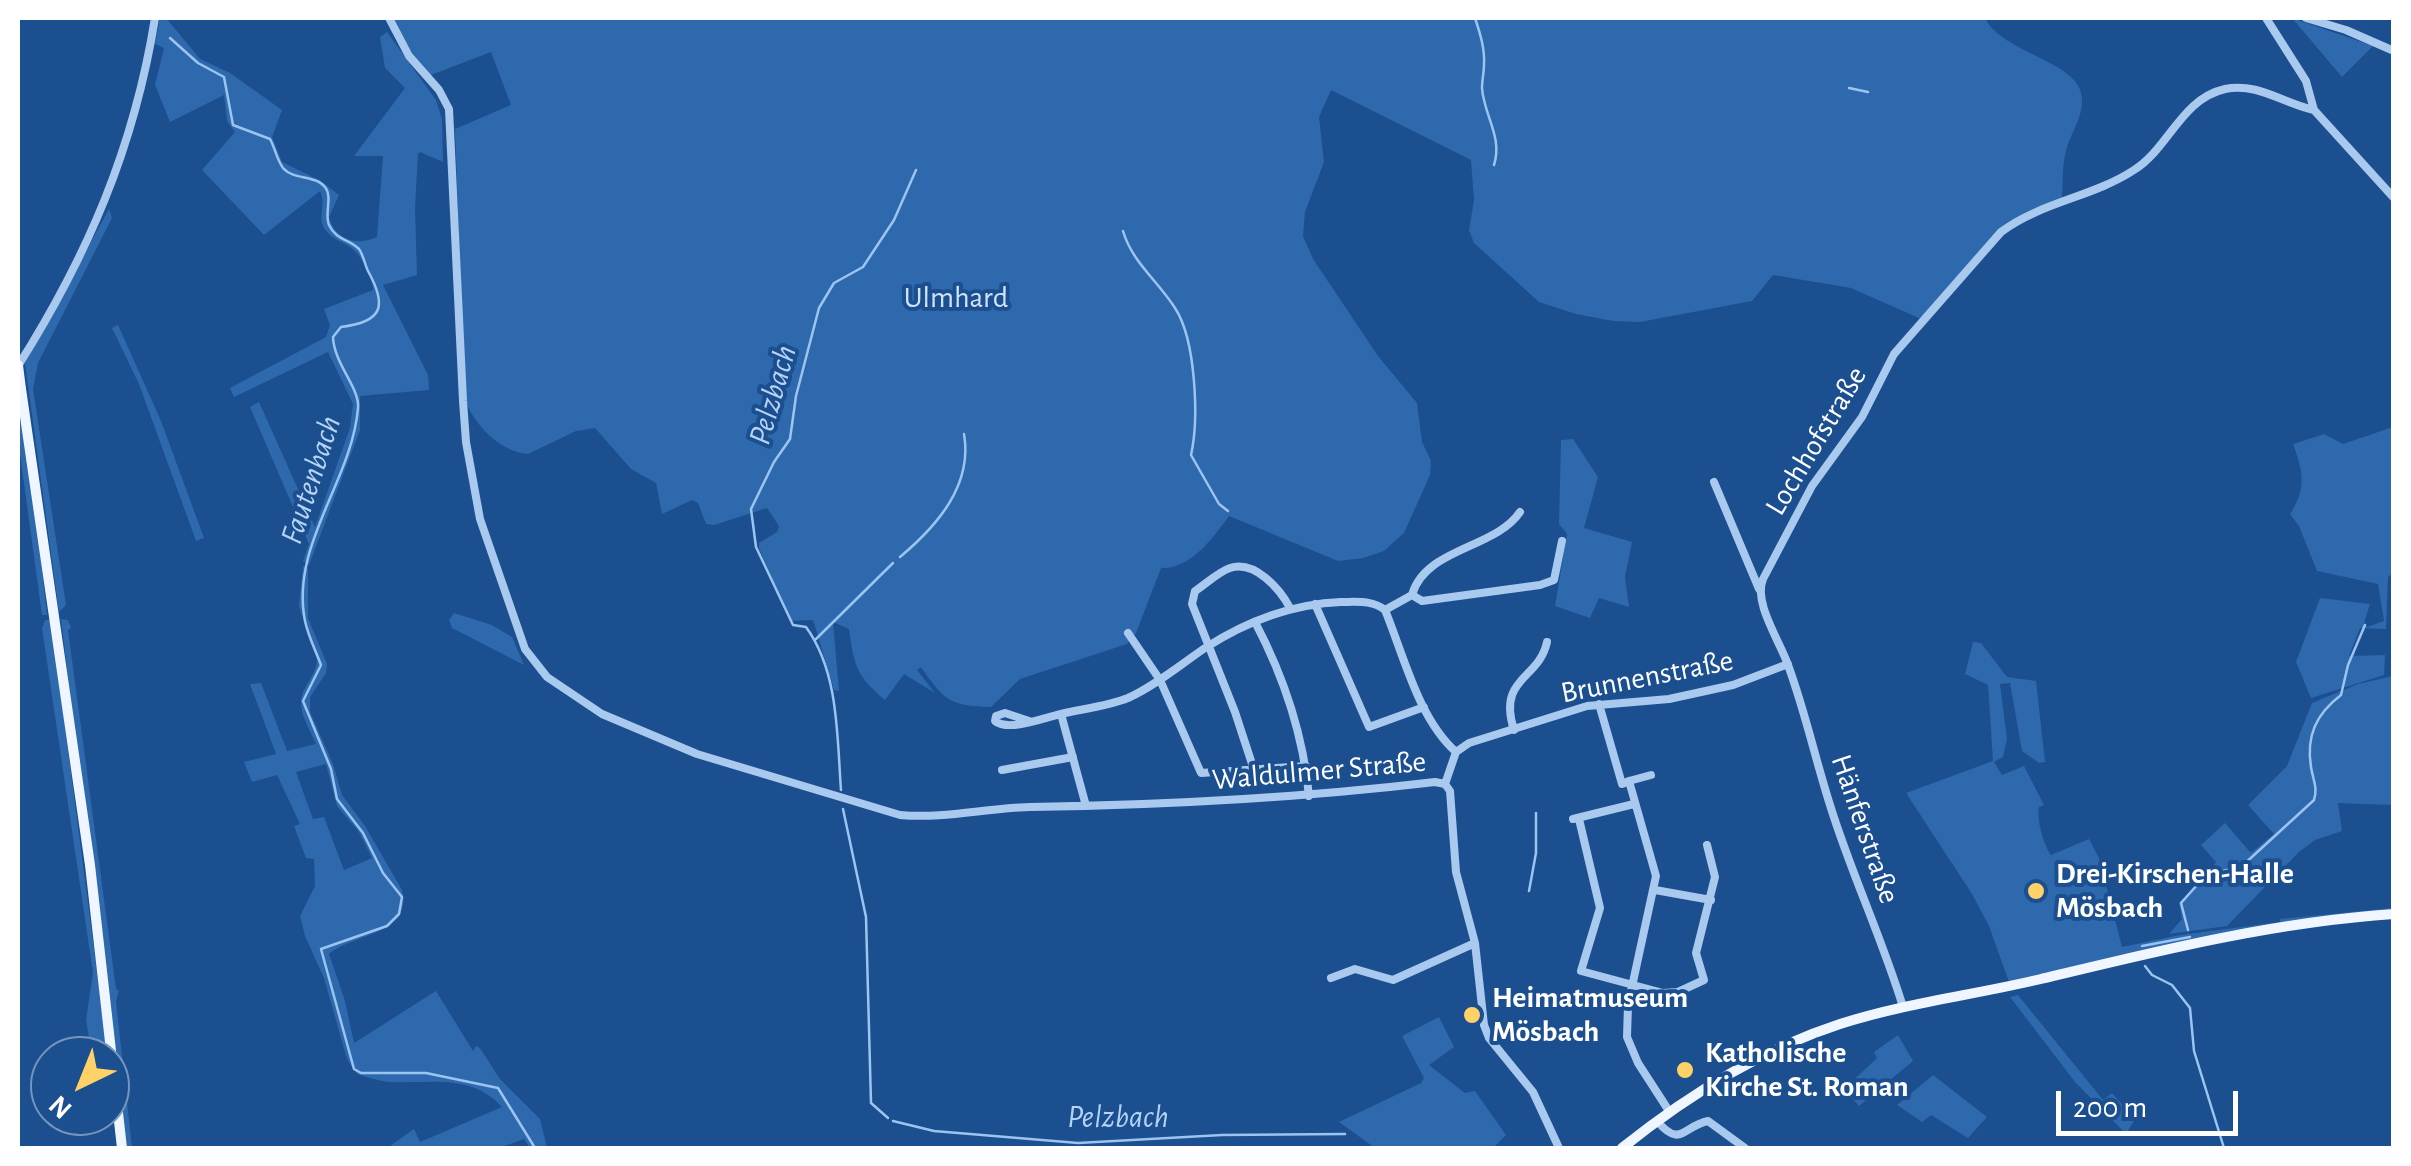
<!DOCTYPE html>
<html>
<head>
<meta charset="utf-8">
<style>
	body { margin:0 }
	#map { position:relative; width:2411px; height:1166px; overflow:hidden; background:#1b4f8f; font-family:"Alegreya Sans",sans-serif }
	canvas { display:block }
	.frame { position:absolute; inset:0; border:20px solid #fff; pointer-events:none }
	.north { position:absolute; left:30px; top:1036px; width:100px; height:100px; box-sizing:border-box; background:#1b4f8f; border:2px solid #7695bc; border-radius:50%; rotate:223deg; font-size:28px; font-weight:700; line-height:40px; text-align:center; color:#fff }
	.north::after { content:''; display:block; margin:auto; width:35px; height:45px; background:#ffd166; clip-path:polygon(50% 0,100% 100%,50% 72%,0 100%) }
	.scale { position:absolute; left:2056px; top:1091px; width:182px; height:45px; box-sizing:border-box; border:5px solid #fff; border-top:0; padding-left:12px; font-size:30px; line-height:35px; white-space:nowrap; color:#fff; -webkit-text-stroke:8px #1b4f8f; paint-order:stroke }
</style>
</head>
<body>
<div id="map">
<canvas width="2411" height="1166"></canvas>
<div class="frame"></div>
<div class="north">N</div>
<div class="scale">200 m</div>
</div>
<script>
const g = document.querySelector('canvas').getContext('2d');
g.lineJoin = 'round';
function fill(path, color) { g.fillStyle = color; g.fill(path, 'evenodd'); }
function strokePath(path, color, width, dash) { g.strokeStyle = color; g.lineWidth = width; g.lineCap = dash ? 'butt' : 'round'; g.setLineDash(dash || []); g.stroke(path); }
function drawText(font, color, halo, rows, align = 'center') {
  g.font = font + ' "Alegreya Sans",sans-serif'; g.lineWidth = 8; g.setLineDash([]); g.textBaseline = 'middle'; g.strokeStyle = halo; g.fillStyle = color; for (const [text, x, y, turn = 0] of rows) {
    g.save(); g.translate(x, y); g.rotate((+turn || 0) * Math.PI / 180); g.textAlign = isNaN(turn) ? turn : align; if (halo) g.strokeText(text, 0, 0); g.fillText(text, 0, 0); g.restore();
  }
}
fill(new Path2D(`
	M160 18H166L200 59 230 73 282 110 272 137 282 162 321 181 339 195 329 217C336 241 357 246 377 237L383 156H354L405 88 385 68 380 37 387 32 436 100 442 119 443 162 420 152 418 154 415 208 417 275 383 285 428 375 429 390 360 396V430L309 565 303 561 309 544 250 407 259 402 315 527 350 428 353 404 328 352 234 397 230 388 326 337 330 325 324 309 373 290V287C370 275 363 258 354 250 345 242 333 240 326 231 316 218 327 205 320 191L264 235 202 170 235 132 227 121 224 95 170 122 155 85 164 48 155 44Z
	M402 18H1985C2002 54 2082 61 2082 99 2083 118 2070 134 2066 151 2062 166 2063 183 2062 198L2026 213 1921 319 1851 288 1773 275 1752 301 1640 322 1613 321 1576 314 1539 302 1474 243 1469 230 1474 200 1471 160 1331 90 1319 117 1324 162 1305 212 1303 236 1313 259 1378 356 1417 403 1422 442 1431 461 1430 475 1404 533 1384 551 1363 558 1338 561 1229 516C1213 538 1191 569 1161 568L1136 633 1127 644 1020 679 991 707C949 706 944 700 921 667L917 670 935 693 904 674 885 700C856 676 854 665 849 629L833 622 839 691 834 690 813 620 793 621 789 618 759 548V543L777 532 779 526 767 508 714 525 706 524 698 503 692 500 662 514 656 483 631 469 595 428 576 431 528 454C499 451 477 427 465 401L455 129 511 105 491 52 431 75 414 56 394 23V20Z
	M2292 18 2373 46 2342 77Z
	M109 209 112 218 38 363 33 389 66 605 59 612 25 363Z
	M118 325 161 421 204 538 196 541 139 384 112 328Z
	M18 405 36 515 47 615H42L18 440Z
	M2393 427 2394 572 2388 577 2386 629 2360 628 2349 656 2385 655 2384 675 2311 698 2296 662 2320 598 2370 604 2364 623 2367 627 2384 621 2378 584 2317 571 2299 526 2290 514C2307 489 2303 471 2293 444L2324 434 2343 444Z
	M1573 439 1598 477 1584 528 1632 542 1625 577 1629 607 1599 598 1590 618 1555 606 1567 534 1559 524 1561 440Z
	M303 566 308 569V618L327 664 326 673 310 697V712L333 764 342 795 365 826 402 890C413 935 354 933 329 954L345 1001 354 1043 436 991 473 1051 476 1046 480 1048 500 1079 540 1119 547 1148H530L524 1139 499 1148H387L414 1129 420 1142 502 1107C471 1073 430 1084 389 1082 379 1081 367 1077 357 1074L347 1059 324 978 305 936 300 916 315 886 314 859 306 858 294 826 300 824 277 775 252 782 244 762 276 754 250 684 261 683 287 751 316 744C309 727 295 708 304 690 309 680 316 672 317 660L299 606ZM326 764 337 806 359 832 372 858 344 870 324 817 313 819 296 772Z
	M454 613 492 625 512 637 524 665 452 628 449 620Z
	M61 619 68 620 71 628 68 630 116 989 119 991 116 1001 132 1148H125Z
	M45 620H51L108 1056H92L86 1020 93 973 42 628Z
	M1973 642 1981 643 2007 677 2036 681 2045 762 2039 763 2022 751 2010 683 2000 684 2007 739 2003 757 1994 762 2002 775 2024 766 2044 805 2039 807C2036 818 2044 846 2051 855L2089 839 2099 858 2122 947 2180 935 2280 922V919L2393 908V912L2194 939 2009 982 1989 926 1972 894 1906 793 1993 761 1988 685 1965 674Z
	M2393 676V805L2338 803 2342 831 2315 840 2299 852 2227 926 2169 934 2182 919 2179 903 2216 862 2201 845 2225 823 2251 853 2274 834 2248 805 2287 766 2312 703 2358 684Z
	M2018 995 2103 1100 2112 1093 2135 1119 2126 1134 2075 1082 2010 997Z
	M1439 1017 1454 1047 1429 1065 1465 1093 1475 1091 1506 1135 1495 1146 1496 1148H1375L1339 1122 1421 1083 1424 1078 1402 1036Z
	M1898 1035 1913 1061 1859 1106 1844 1089 1877 1058 1874 1052Z
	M1933 1075 1987 1117 1968 1138 1931 1115 1922 1122 1897 1105Z`), '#2e69ad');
strokePath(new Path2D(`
	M1475 18C1480 33 1485 49 1484 64 1484 73 1482 80 1482 88 1484 116 1503 137 1494 165
	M170 38 198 63 224 77 233 125 270 139C275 148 277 160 283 168 293 180 316 175 325 187 333 197 324 214 329 225 336 240 349 239 359 249 363 254 365 265 368 271 388 307 382 322 341 327L333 337C334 364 360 388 358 408 352 481 290 545 305 621 308 636 316 651 321 665L303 701 331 769 337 799 363 833 383 873 402 897 399 914 387 926 321 949 354 1069 361 1073H426L498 1088 535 1148
	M1849 88 1868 92
	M1123 231C1132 262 1158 281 1175 308 1196 340 1199 419 1191 455L1219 504 1228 511
	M900 557C937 526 973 485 964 434
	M816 639 893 563
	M841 790C837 737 839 672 806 627L793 625 756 547 751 509 774 462 790 439 796 396 819 308 834 283 863 267 894 220 916 170
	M843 809 866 917 871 1103 888 1118
	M1529 891 1536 853V813
	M2188 930 2181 903 2198 884 2218 872 2241 867 2314 800C2318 788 2313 780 2311 767 2306 736 2316 714 2341 695L2348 665 2365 625
	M2142 946 2190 937
	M2145 966 2152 975 2172 985 2190 1008 2194 1051 2224 1148
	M893 1121 934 1131 1078 1143 1222 1135 1345 1134`), '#9cc4f0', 2.5);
strokePath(new Path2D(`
	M389 18 409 56 439 90 449 109 463 401 466 442 480 519 525 649 547 677 602 714 697 754 900 815C944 819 986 808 1030 807 1166 805 1300 798 1435 782L1445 784
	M2266 18 2306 81 2314 110
	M2306 18 2346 30 2394 51
	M2314 110 2394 198
	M18 366C88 255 134 148 155 18
	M1714 482 1759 589
	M1412 595 1422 601 1540 585 1554 580 1562 541
	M1315 604 1369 727 1424 707
	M1385 610 1412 595C1425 548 1495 549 1520 512
	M1255 622C1284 677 1303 734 1309 796
	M1128 633 1160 680 1201 773 1306 766
	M1599 704 1622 784 1629 781 1656 876 1628 1005 1627 1037 1638 1063 1669 1111
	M1029 721 1005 713 996 716 995 721C1009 732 1043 718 1061 714
	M1514 730C1497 677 1539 680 1547 642
	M1002 770 1073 757
	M1254 770 1235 712 1192 604 1195 591C1206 584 1218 572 1230 568 1255 560 1280 589 1290 608
	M1629 781 1651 775
	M1445 784 1450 791 1456 872 1475 943 1484 1025 1489 1038 1533 1092 1559 1148
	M1445 784 1456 752 1469 743 1587 706 1669 699 1733 685 1788 664
	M1086 806 1061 714C1082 709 1108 706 1128 698 1156 685 1180 665 1205 648 1247 621 1292 604 1341 602 1358 602 1372 600 1385 610 1404 656 1418 718 1456 752
	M1573 819 1634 804
	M1579 819 1600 908 1581 971 1663 993 1678 992 1704 980 1696 953 1715 877 1707 845
	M1655 890 1711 900
	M1331 978 1355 969 1393 980 1475 943
	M1903 1007C1882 938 1851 873 1830 805 1815 758 1805 711 1788 665 1780 641 1753 603 1763 579L1812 486 1862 417 1894 354 2001 232C2041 202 2093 197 2134 170 2169 148 2181 99 2225 89 2258 82 2284 104 2314 110
	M1657 1121C1681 1149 1683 1126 1708 1121L1745 1148`), '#a9c9ee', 8);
strokePath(new Path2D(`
	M21 389 90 865 122 1148
	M1622 1148C1687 1096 1760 1050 1840 1024 1905 1003 1974 995 2041 979 2157 951 2274 922 2394 914`), '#f0f6ff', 10);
strokePath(new Path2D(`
	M18 365 21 389`), '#f0f6ff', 10);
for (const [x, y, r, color] of [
	[2036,891,10,"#ffd166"],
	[1472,1015,10,"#ffd166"],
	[1685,1070,10,"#ffd166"]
]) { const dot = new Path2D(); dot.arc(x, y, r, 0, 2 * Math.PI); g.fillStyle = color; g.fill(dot); strokePath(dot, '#1b4f8f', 4); }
drawText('30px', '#cfe3fa', '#1b4f8f', [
	["Ulmhard",956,298]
]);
drawText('30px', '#fff', '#1b4f8f', [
	["Lochhofstraße",1816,441,-59],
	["Brunnenstraße",1647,677,-11],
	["Waldulmer Straße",1319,771,-5],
	["Hänferstraße",1865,829,71]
]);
drawText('bold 30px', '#fff', '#1b4f8f', [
	["Drei-Kirschen-Halle",2056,874],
	["Mösbach",2056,908],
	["Heimatmuseum",1492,998],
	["Mösbach",1492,1032],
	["Katholische",1705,1053],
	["Kirche St. Roman",1705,1087]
], 'left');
drawText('italic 32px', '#b5d3f5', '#1b4f8f', [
	["Pelzbach",773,395,-74],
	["Fautenbach",311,480,-72],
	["Pelzbach",1118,1117]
]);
</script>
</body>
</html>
